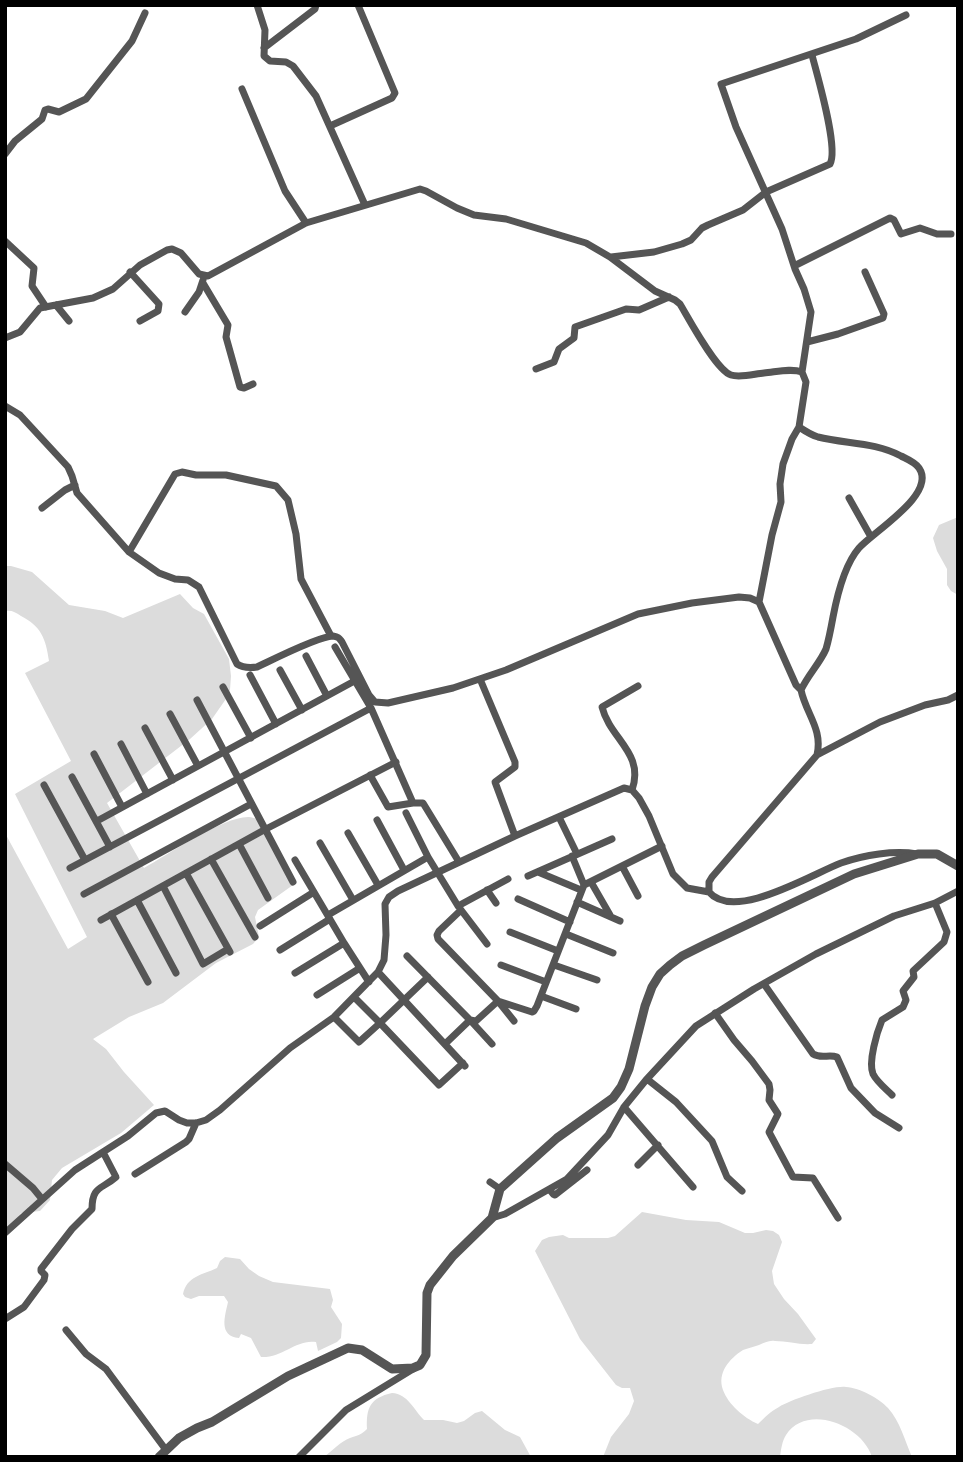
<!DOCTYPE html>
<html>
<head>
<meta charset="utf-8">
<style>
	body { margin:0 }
	#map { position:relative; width:963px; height:1462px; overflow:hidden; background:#fff; font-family:"DM Sans",sans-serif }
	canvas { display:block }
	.frame { position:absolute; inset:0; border:7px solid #000; pointer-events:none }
</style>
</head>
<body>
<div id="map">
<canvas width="963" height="1462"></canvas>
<div class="frame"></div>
</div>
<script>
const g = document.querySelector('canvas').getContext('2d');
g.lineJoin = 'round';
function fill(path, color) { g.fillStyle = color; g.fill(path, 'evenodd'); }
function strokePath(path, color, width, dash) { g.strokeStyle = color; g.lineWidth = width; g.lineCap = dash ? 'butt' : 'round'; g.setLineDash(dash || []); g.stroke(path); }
fill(new Path2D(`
	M958 517V595L951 591 947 585V569L937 551 933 538 939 525Z
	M5 566H11L32 572 69 605 105 611 123 618 180 594 193 608 204 614 229 659 231 676 230 690 228 696 212 719 190 739 107 803 144 868C167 855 224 816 249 817 254 817 260 821 265 822L293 885 258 910 255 917 259 937 253 944 216 963 163 1003 129 1017 93 1039 106 1049 124 1072 154 1105 121 1133 62 1168 52 1180 50 1200 40 1211 21 1213 5 1238V833L68 949 87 937 15 794 71 761 25 673 49 661C46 639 41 626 21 616 15 612 12 610 5 611Z
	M642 1212 686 1220 719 1222 745 1233H753L766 1230 773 1231 779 1235 782 1242 772 1271 774 1284 784 1299 798 1314 816 1339 812 1344C800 1345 787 1341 775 1341 769 1340 764 1343 759 1345 754 1347 748 1348 743 1350 729 1359 717 1373 723 1390 728 1404 744 1418 758 1424 764 1418 771 1411 779 1407 790 1400 833 1385 846 1387 860 1388 879 1398 888 1408 900 1421 905 1441 912 1457H872C862 1425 807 1403 786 1435 782 1441 781 1450 780 1457H603L611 1437 629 1414 634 1401 630 1388H622L616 1385 580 1339 535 1251 542 1240 549 1237 563 1235 569 1238H608L615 1236Z
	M225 1257 240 1259 249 1269 259 1276 273 1282 330 1289 333 1300 331 1307 342 1324 341 1338 337 1342 318 1351 316 1342C296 1339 283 1358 261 1357L251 1338 241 1334 239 1338C218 1336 225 1316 228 1302L224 1296H199L191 1299 185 1297 183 1294C187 1276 202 1275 217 1268L220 1261Z
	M392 1393C408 1394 414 1410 424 1420H443L457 1423 464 1421 475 1413 482 1411 505 1430 520 1437 531 1457H324C332 1451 341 1441 350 1438 358 1435 361 1435 367 1429 366 1408 370 1398 392 1393Z`), '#dcdcdc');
strokePath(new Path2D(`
	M257 5 265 30 264 56 270 61 286 62 293 66 316 96 365 205
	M264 48 315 9 316 5
	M242 89 285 191 306 223
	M330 126 392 98 395 93 358 5
	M5 154 15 141 42 119 45 110 48 109 59 112 86 99 132 41 145 13
	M5 241 34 268 32 286 46 307
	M611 257 654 252 682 244 691 240 702 228 708 225 743 210 766 192 830 164C839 148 817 75 812 55
	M794 266 890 218 894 220 901 234 920 228 937 234H951
	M130 272 159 304 158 311 140 321
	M203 283 228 325 226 337 240 387 244 388 253 384
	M56 305 69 321
	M185 312 199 292 203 280
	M5 338 20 332 40 308 93 298 113 289 140 265 167 250 172 249 181 253 199 274 208 276 306 223 420 189 426 191 457 208 474 215 506 219 586 243 610 257 655 291 675 300 680 304C689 319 716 370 731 375 740 378 754 374 764 373 776 372 791 368 802 372L806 382 799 427C805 431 811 435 818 437 846 444 875 442 901 456 907 459 915 462 919 468 937 494 874 531 859 548 845 564 837 596 833 617 831 628 829 639 826 649 820 663 808 675 801 690 806 714 823 729 817 755L712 877 709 882V892C734 922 812 874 841 863 864 855 894 850 917 854
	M807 342 838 334 883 318 884 314 865 272
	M536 369 554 362 559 349 574 338 575 327 626 309 639 310 669 297
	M802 372 811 312 804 289 795 269 782 229 736 127 721 84 856 39 906 15
	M5 406 20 415 68 467 72 476 77 493 129 552 159 573 175 579 188 580 199 587 237 664C243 668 250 668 257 667 272 660 319 636 333 636 339 637 339 638 342 642L369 695 375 702 388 703 453 688 506 670 638 614 692 603 739 597 750 598 759 602 796 685 801 690
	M849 498 871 537
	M42 508 65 490 75 485
	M129 552 175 474 182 472 196 475H226L276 486 288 500 296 534 301 579 331 636
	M759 602 772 535 781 502 780 484 783 464 792 439 799 427
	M335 647 371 708 413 803H423L459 862
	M306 656 327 696
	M280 670 302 710
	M250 675 276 724
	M480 679 515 762V767L495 782 515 836
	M223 687 251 738
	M197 700 293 882
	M170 714 198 766
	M145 728 173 780
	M121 744 147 794
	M94 754 122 807
	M817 755 880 722 925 705 948 700 958 695
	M370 775 388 807 413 803
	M72 777 110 847
	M44 785 85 860
	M632 790C645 753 610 739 602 707L638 686
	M406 813 428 857
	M559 817 577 854
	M377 820 404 870
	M97 821 360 678
	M348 833 378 885
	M320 843 353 900
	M239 844 268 898
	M572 856 584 885
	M211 859 255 937
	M295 860 344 943 369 982
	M622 866 638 896
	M70 868 371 708
	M538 872 581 890
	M186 873 230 952
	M528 876 612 839
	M591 882 610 915
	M163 886 203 964 228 949
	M487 890 496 903
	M84 894 251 804
	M518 899 570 922
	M137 900 176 973
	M577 902 620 921
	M458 906 508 879
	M461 910 439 931 437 935 438 939 498 1001 532 1012 534 1011 537 1006 584 885 662 846
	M111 914 148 982
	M328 915 428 857 458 906 487 944
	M101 920 264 830 396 762
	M260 926 314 892
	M510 932 558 951
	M566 934 613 953
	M280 950 330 919
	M407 956 470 1020 476 1021 498 1001 514 1021
	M501 965 546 982
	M554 965 597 980
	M378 972 465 1066
	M295 973 344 943
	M764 984 813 1054C821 1059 829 1054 837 1057L851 1088 875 1113 899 1128
	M317 995 360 968
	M541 996 576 1009
	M354 997 380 1023 428 977
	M715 1013 734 1040 752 1061 769 1084 770 1090 769 1100 778 1114 769 1132 793 1177 813 1178 838 1218
	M334 1017 359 1042 380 1023 439 1085 463 1063
	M445 1044 470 1020 492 1044
	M647 1079 676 1102 712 1141 727 1177 742 1191
	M892 1095C886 1089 877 1082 873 1074 868 1062 877 1032 882 1020L903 1007 906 1000 903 991 914 977 913 971 944 942 947 932 935 903
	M624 1107 693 1187
	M5 1164 33 1188 42 1199
	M638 1165 658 1145
	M135 1174 186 1142 189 1139 196 1123
	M490 1182 500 1189
	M550 1190 553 1194 555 1195 587 1170
	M492 1218 505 1214 567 1179 608 1135 624 1107 646 1080 696 1026 754 989 816 954 894 916 935 903 958 891
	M5 1233 75 1170 103 1152
	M5 1319 24 1307 44 1280 45 1275 41 1271V1269L72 1229 92 1209C92 1186 101 1190 116 1177L103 1152 128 1136 156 1113 165 1111 179 1120 187 1123H196L206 1120 220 1110 290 1048 334 1017 378 972 384 960 386 935 385 904 389 897 398 891 515 836 624 788 632 790 639 798 649 816 673 874 687 888 709 892
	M66 1330 86 1354 106 1369 166 1450
	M299 1457 346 1410 413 1369`), '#555', 7);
strokePath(new Path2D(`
	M159 1457 179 1438 197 1428 212 1422 288 1376 348 1348 362 1350 392 1369 413 1368 420 1365 426 1355 427 1293 430 1285 453 1256 492 1218 500 1189 557 1138 613 1098 621 1087 629 1069 645 1006 652 987 660 974 670 965 682 956 704 945 854 874 918 854H937L958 866`), '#555', 9);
</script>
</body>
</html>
